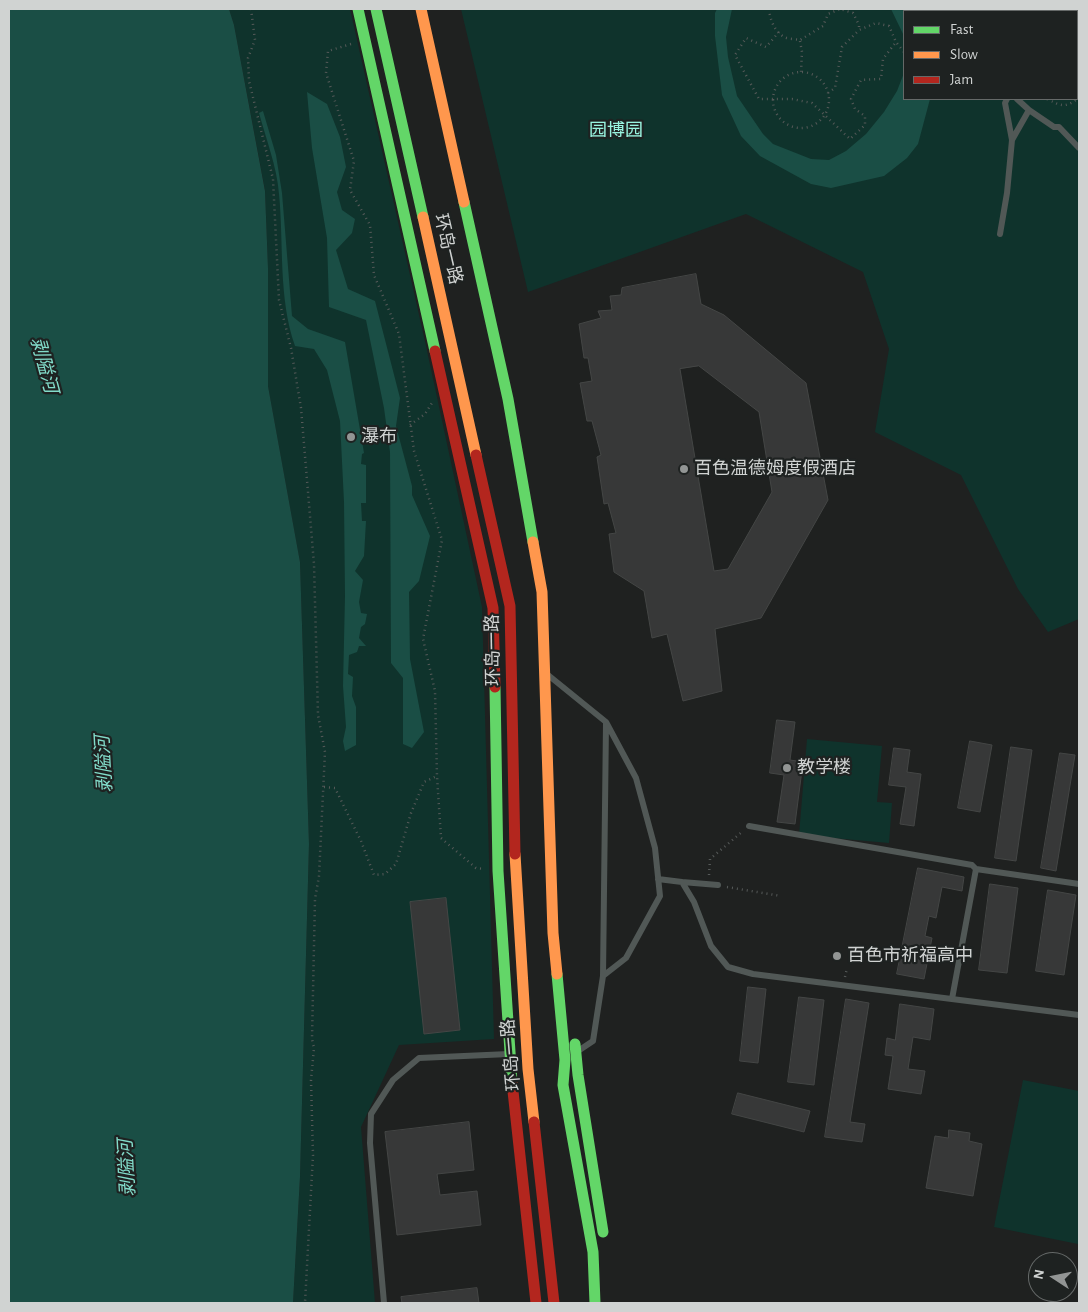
<!DOCTYPE html>
<html>
<head>
<meta charset="utf-8">
<style>
	body { margin:0 }
	#map { position:relative; width:1088px; height:1312px; overflow:hidden; background:#1f2120; font-family:"Alegreya Sans",sans-serif }
	canvas { display:block }
	.frame { position:absolute; inset:0; border:10px solid #d0d3d2; pointer-events:none }
	.legend { position:absolute; left:903px; top:10px; width:175px; height:90px; box-sizing:border-box; background:#1e2221; border:1px solid #656968; margin:0; padding:6px 9px; list-style:none; font-size:15px; color:#d0d3d2 }
	.legend li { display:flex; align-items:center; gap:10px; height:25px }
	.legend b { width:25px; border:1px solid #656968 }
	.north { position:absolute; left:1028px; top:1252px; width:50px; height:50px; box-sizing:border-box; background:#1e2221; border:1px solid #656968; border-radius:50%; rotate:281deg; font-size:14px; font-weight:700; line-height:20px; text-align:center; color:#d0d3d2 }
	.north::after { content:''; display:block; margin:auto; width:18px; height:22px; background:#929594; clip-path:polygon(50% 0,100% 100%,50% 72%,0 100%) }
</style>
</head>
<body>
<div id="map">
<canvas width="1088" height="1312"></canvas>
<div class="frame"></div>
<ul class="legend">
<li><b style="height:6px;background:#63d668"></b>Fast</li>
<li><b style="height:6px;background:#ff974d"></b>Slow</li>
<li><b style="height:6px;background:#b3261e"></b>Jam</li>
</ul>
<div class="north">N</div>
</div>
<script>
const g = document.querySelector('canvas').getContext('2d');
g.lineJoin = 'round';
function fill(path, color) { g.fillStyle = color; g.fill(path, 'evenodd'); }
function strokePath(path, color, width, dash) { g.strokeStyle = color; g.lineWidth = width; g.lineCap = dash ? 'butt' : 'round'; g.setLineDash(dash || []); g.stroke(path); }
function drawText(font, color, halo, rows, align = 'center') {
  g.font = font + ' "Alegreya Sans","Noto Sans SC",sans-serif'; g.lineWidth = 4.5; g.setLineDash([]); g.textBaseline = 'middle'; g.strokeStyle = halo; g.fillStyle = color; for (const [text, x, y, turn = 0] of rows) {
    g.save(); g.translate(x, y); g.rotate((+turn || 0) * Math.PI / 180); g.textAlign = isNaN(turn) ? turn : align; if (halo) g.strokeText(text, 0, 0); g.fillText(text, 0, 0); g.restore();
  }
}
fill(new Path2D(`
	M229 9H350L426 346 482 607 494 1039 399 1045 361 1127 375 1303H293L300 1177 309 844 300 562 268 386V268L265 190 234 25Z
	M461 9H1079V619L1048 632 1018 589 961 475 875 432 889 349 863 272 746 214 528 292ZM904 11H1077V99H904Z
	M807 739 882 746 877 802 892 803 889 843 799 835Z
	M1023 1080 1079 1091 1078 1244 994 1227Z`), '#0f332c');
fill(new Path2D(`
	M9 9H229L234 25 265 191 268 268V386L300 562 309 844 300 1177 293 1303H9Z
	M717 9H732L726 37 728 57 737 96 763 134 773 144 811 159 829 160 846 151 866 134 884 112 897 91 904 73V99H930L918 144 907 158 884 176 831 188 811 184 760 156 741 136 722 95 715 36V13Z
	M891 9H932L933 11H904V36Z
	M307 92 327 104 340 137 346 167 337 192 342 210 355 219 352 233 336 250 348 289 375 301 400 398 396 426 412 486V495L430 536 419 581 409 592 410 659 424 732 412 748 403 744V678L391 663 390 452 384 408 366 320 329 307 327 238 312 148Z
	M263 111 276 155 282 193 292 316 308 329 345 342 364 453 362 454 361 464 366 465V503H361L362 521H366L364 556 355 571 363 580 359 602 361 613 367 614 365 624 361 627 359 638 366 646H359L357 652 349 655 348 674 353 677 352 696 356 707V745L345 751 343 741 346 727 343 686 345 596 344 502 340 421 327 370 314 349 295 346C278 297 284 245 279 194 277 167 266 139 259 113Z`), '#1a4e45');
const building = new Path2D(`
	M696 274 701 304 724 315 806 383 828 500 761 618 715 629 722 691 683 701 667 634 652 638 644 591 614 572 609 534 616 533 608 503 604 504 597 457 601 455 592 421H587L580 383 592 381 588 358H584L579 324 601 318 598 311 612 310 610 296 621 295 622 288ZM699 366 759 412 772 492 728 569 714 571 680 369Z
	M777 720 795 722 790 760 803 762 795 824 777 822 784 775 770 773Z
	M970 741 992 745 980 812 958 808Z
	M1011 747 1032 750 1016 861 995 858Z
	M894 748 910 750 907 772 921 774 914 826 900 824 906 787 889 785Z
	M1060 753 1075 755 1056 871 1041 868Z
	M918 868 964 877 962 891 942 887 936 918 929 916 925 936 932 938 924 979 897 974Z
	M990 884 1018 888 1007 973 979 970Z
	M1048 890 1076 895 1064 975 1036 971Z
	M446 898 460 1030 424 1034 410 902Z
	M748 987 766 989 758 1063 740 1061Z
	M799 997 824 1000 814 1085 788 1082Z
	M846 999 869 1003 850 1122 865 1124 862 1142 825 1137Z
	M900 1004 934 1009 930 1040 913 1037 908 1069 925 1071 921 1094 888 1089 893 1056 885 1055 887 1038 895 1040Z
	M738 1093 810 1111 804 1132 732 1114Z
	M469 1122 474 1170 437 1174 440 1195 477 1191 481 1225 397 1235 385 1132Z
	M949 1130 970 1133 969 1141 982 1144 973 1196 926 1188 935 1136 948 1138Z
	M477 1288 479 1303H402L401 1297Z`);
fill(building, '#373838');
strokePath(building, '#444645', 1);
strokePath(new Path2D(`
	M251 9 255 40 248 58 249 81 273 179 279 300 291 348 301 408 314 564 318 715 325 752 319 876 315 899 312 1039 314 1048 311 1080 313 1155 305 1303
	M769 9C770 19 774 31 784 37 788 39 795 39 800 40L823 26 828 14 840 9 853 13 859 25V30L876 23 889 26 896 42 904 52
	M779 32 766 47 746 38 735 55 759 99H792L812 103 850 139 865 125V116L855 109 851 99 861 80 881 79 883 59 896 42
	M800 41 802 52 801 72
	M351 44 328 51 326 73 354 161 350 190 370 225 374 275 399 334 414 451 442 540 423 639 435 691 437 776 441 838 476 868 484 869
	M773 100a28 28 0 1 1 56 0a28 28 0 1 1-56 0Z
	M828 93 835 88 842 47 859 30
	M1047 99C1060 105 1064 109 1077 99
	M410 425 425 414 432 403
	M324 787 335 788 361 841 374 875 385 874 396 864 411 813 424 782 437 776
	M709 875 710 859 743 831
	M727 887 781 896
	M845 977 847 968`), '#565a59', 2.5, [1, 4]);
strokePath(new Path2D(`
	M978 9 979 11
	M1017 99 1029 110 1054 127H1059L1079 148
	M1012 140 1029 110
	M1000 234 1007 193 1012 140 1005 103 1007 99
	M548 675 606 722 636 778 655 848 660 896 626 958 603 976 593 1041 578 1051
	M749 826 972 865 976 869 1079 884
	M658 879 682 882 694 902 711 946 728 967 753 974 1079 1015
	M682 882 718 885
	M603 976 606 723
	M952 999 976 869
	M384 1303 370 1143 371 1114 393 1080 419 1058 509 1054`), '#515856', 6);
strokePath(new Path2D(`
	M358 9 435 351
	M376 9 423 217
	M464 202 508 399 533 542
	M495 687 498 871 512 1082
	M557 974 565 1060 563 1085 593 1252 595 1303
	M575 1044 578 1075 603 1232`), '#63d668', 11);
strokePath(new Path2D(`
	M421 9 464 202
	M423 217 476 455
	M533 542 542 592 553 933 557 974
	M515 854 528 1069 534 1122`), '#ff974d', 11);
strokePath(new Path2D(`
	M435 351 493 608 495 687
	M476 455 510 606 515 854
	M512 1082 536 1303
	M534 1122 554 1303`), '#b3261e', 11);
for (const [x, y, r, color] of [
	[351,437,5,"#929594"],
	[684,469,5,"#929594"],
	[787,768,5,"#929594"],
	[837,956,5,"#929594"]
]) { const dot = new Path2D(); dot.arc(x, y, r, 0, 2 * Math.PI); g.fillStyle = color; g.fill(dot); strokePath(dot, '#1e2221', 2); }
drawText('18px', '#98f3df', '#1e2221', [
	["园博园",616,131]
]);
drawText('18px', '#d0d3d2', '#1e2221', [
	["环岛一路",448,249,77],
	["环岛一路",493,650,-91],
	["环岛一路",511,1055,-95]
]);
drawText('18px', '#d0d3d2', '#1e2221', [
	["瀑布",361,437],
	["百色温德姆度假酒店",694,469],
	["教学楼",797,768],
	["百色市祈福高中",847,956]
], 'left');
drawText('italic 19px', '#82dcca', '#1e2221', [
	["剥隘河",44,365,75],
	["剥隘河",104,764,-93],
	["剥隘河",127,1168,-93]
]);
</script>
</body>
</html>
